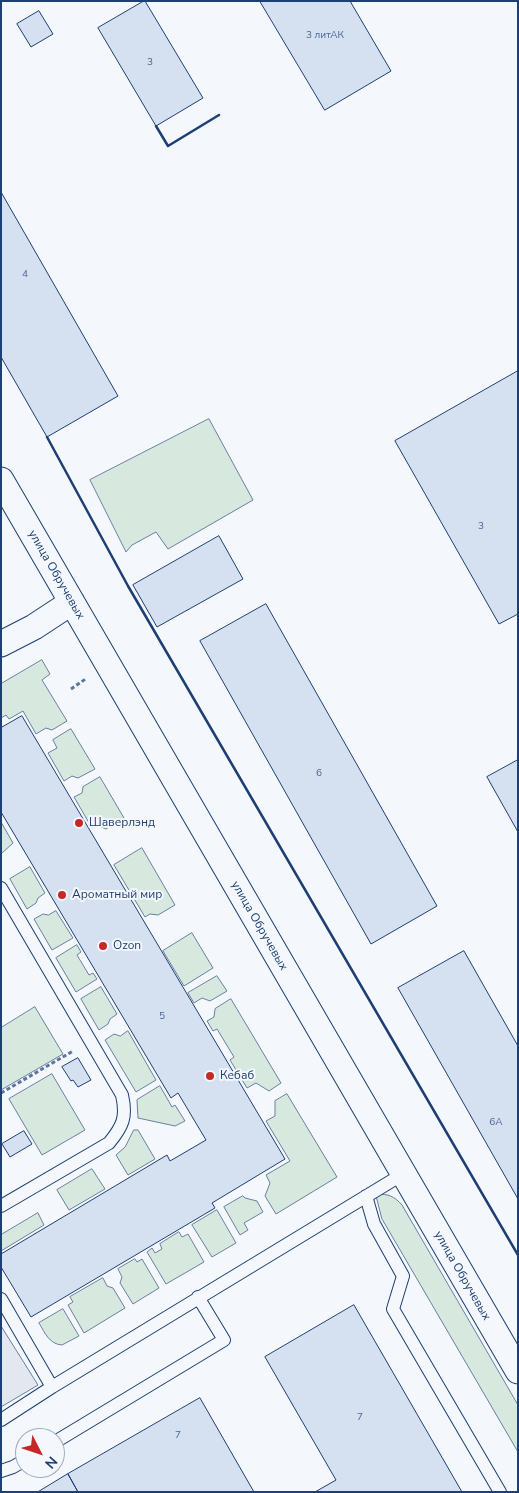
<!DOCTYPE html>
<html>
<head>
<meta charset="utf-8">
<style>
	body { margin:0 }
	#map { position:relative; width:519px; height:1493px; overflow:hidden; background:#f4f7fb; font-family:"Nunito Sans",sans-serif }
	canvas { display:block }
	.frame { position:absolute; inset:0; border:2px solid #1d3f73; pointer-events:none }
	.north { position:absolute; left:15px; top:1428px; width:50px; height:50px; box-sizing:border-box; background:#f4f7fb; border:1px solid #9eadc5; border-radius:50%; rotate:131deg; font-size:14px; font-weight:700; line-height:20px; text-align:center; color:#1d3f73 }
	.north::after { content:''; display:block; margin:auto; width:18px; height:22px; background:#c62828; clip-path:polygon(50% 0,100% 100%,50% 72%,0 100%) }
</style>
</head>
<body>
<div id="map">
<canvas width="519" height="1493"></canvas>
<div class="frame"></div>
<div class="north">N</div>
</div>
<script>
const g = document.querySelector('canvas').getContext('2d');
g.lineJoin = 'round';
function fill(path, color) { g.fillStyle = color; g.fill(path, 'evenodd'); }
function strokePath(path, color, width, dash) { g.strokeStyle = color; g.lineWidth = width; g.lineCap = dash ? 'butt' : 'round'; g.setLineDash(dash || []); g.stroke(path); }
function drawText(font, color, halo, rows, align = 'center') {
  g.font = font + ' "Nunito Sans",sans-serif'; g.lineWidth = 4; g.setLineDash([]); g.textBaseline = 'middle'; g.strokeStyle = halo; g.fillStyle = color; for (const [text, x, y, turn = 0] of rows) {
    g.save(); g.translate(x, y); g.rotate((+turn || 0) * Math.PI / 180); g.textAlign = isNaN(turn) ? turn : align; if (halo) g.strokeText(text, 0, 0); g.fillText(text, 0, 0); g.restore();
  }
}
const green = new Path2D(`
	M209 419 253 500 168 549 156 532 132 545 126 552 90 480Z
	M42 660 50 674 42 680 67 721 52 730 46 728 36 734 23 711 9 719 6 715 1 718V684Z
	M71 729 95 769 78 778 72 776 64 781 48 753 57 748 53 740Z
	M100 777 124 818 106 829 97 825 92 828 74 797 82 793 83 787Z
	M1 822 13 843 1 854Z
	M142 848 175 905 158 915 150 914 145 917 114 865Z
	M30 867 45 893 38 898 36 903 27 909 10 879Z
	M56 911 73 938 52 950 34 919 43 914 48 915Z
	M192 933 213 968 184 986 163 951Z
	M77 945 81 952 77 955 89 975 93 973 97 979 76 992 56 958Z
	M217 976 227 991 210 1001 202 998 194 1003 188 993Z
	M101 987 117 1014 110 1019 108 1024 99 1030 81 999Z
	M231 999 281 1083 269 1091 256 1083 247 1088 230 1060 234 1057 217 1029 213 1031 207 1021 214 1017 215 1009Z
	M35 1007 63 1054 1 1090V1028Z
	M128 1031 156 1080 136 1092 105 1040 114 1034 120 1036Z
	M52 1074 85 1130 42 1155 9 1099Z
	M160 1086 172 1107 175 1105 185 1121 175 1126 138 1118 137 1100Z
	M287 1094 337 1177 276 1214 265 1196 270 1183 266 1175 290 1161 266 1121 275 1116V1101Z
	M134 1130H138L155 1159 128 1175 116 1155 125 1147Z
	M92 1169 105 1189 69 1210 57 1190Z
	M376 1194C389 1194 394 1196 402 1205L518 1405V1452L382 1219Z
	M243 1196 245 1198 257 1201 263 1212 244 1223 248 1230 240 1235 224 1207Z
	M217 1210 236 1243 212 1257 192 1225Z
	M38 1213 44 1225 1 1251V1235Z
	M179 1232 182 1237 188 1234 204 1262 166 1284 147 1252 152 1248 155 1253 162 1249 160 1244Z
	M135 1259 137 1262 142 1259 159 1288 133 1304 120 1283 122 1277 118 1269Z
	M103 1278 107 1286 113 1288 125 1308 84 1333 68 1305 73 1302 70 1297Z
	M63 1309 79 1336 62 1345C49 1344 45 1333 39 1323Z`);
fill(green, '#d7e8df');
strokePath(green, '#687fa3', 1);
const parking = new Path2D(`
	M1 1326 38 1385 1 1407Z`);
fill(parking, '#e3e8f0');
strokePath(parking, '#687fa3', 1);
const building = new Path2D(`
	M144 1H145L203 98 156 126 98 28Z
	M260 1H350L391 71 325 110Z
	M39 11 53 34 31 47 17 24Z
	M1 192 118 396 47 437 1 357Z
	M518 371V614L499 624 395 441Z
	M219 536 243 579 157 627 133 585Z
	M266 604 437 906 371 944 200 641Z
	M22 716 285 1159 212 1203 215 1208 31 1317 1 1267V1254L167 1155 170 1161 206 1140 178 1093 171 1098 1 812V728Z
	M518 760V832L487 777Z
	M464 951 518 1046V1199L398 988Z
	M78 1058 91 1080 78 1087 73 1080 71 1081 62 1067Z
	M24 1131 32 1144 10 1157 2 1144Z
	M354 1305 462 1492H315L336 1480 265 1357Z
	M200 1398 254 1492H78L68 1474Z
	M68 1474 78 1492H38Z`);
fill(building, '#d5e0f0');
strokePath(building, '#1d3f73', 1);
const service = new Path2D(`
	M1 888 122 1095C127 1117 123 1126 109 1143L1 1206
	M366 1196 374 1224 403 1276 393 1309 500 1492
	M1 1299 52 1387
	M1 1420 52 1387 403 1174
	M55 1442 224 1340 198 1297
	M1 1471 13 1467 25 1460`);
const minor = new Path2D(`
	M1 480 518 1371
	M1 644 34 627 72 602`);
strokePath(service, '#1d3f73', 14);
strokePath(minor, '#1d3f73', 27);
strokePath(new Path2D(`
	M71 689 87 678
	M1 1093 73 1051`), '#5e769c', 3, [4, 2.5]);
strokePath(service, '#f4f7fb', 12);
strokePath(minor, '#f4f7fb', 25);
strokePath(new Path2D(`
	M156 126 168 146 219 115
	M47 437 128 586 518 1255`), '#1d3f73', 2.5);
for (const [x, y, r, color] of [
	[79,823,5,"#c62828"],
	[62,895,5,"#c62828"],
	[103,946,5,"#c62828"],
	[210,1076,5,"#c62828"]
]) { const dot = new Path2D(); dot.arc(x, y, r, 0, 2 * Math.PI); g.fillStyle = color; g.fill(dot); strokePath(dot, '#f4f7fb', 2); }
drawText('10px', '#4b6792', null, [
	["3 литАК",325,36],
	["3",150,63],
	["4",25,275],
	["3",481,527],
	["6",319,774],
	["5",162,1017],
	["6А",496,1123],
	["7",360,1418],
	["7",178,1436]
]);
drawText('12px', '#1d3f73', '#f4f7fb', [
	["улица Обручевых",56,575,60],
	["улица Обручевых",259,926,60],
	["улица Обручевых",462,1276,60]
]);
drawText('12px', '#1d3f73', '#f4f7fb', [
	["Шаверлэнд",89,823],
	["Ароматный мир",72,895],
	["Ozon",113,946],
	["Кебаб",220,1076]
], 'left');
</script>
</body>
</html>
